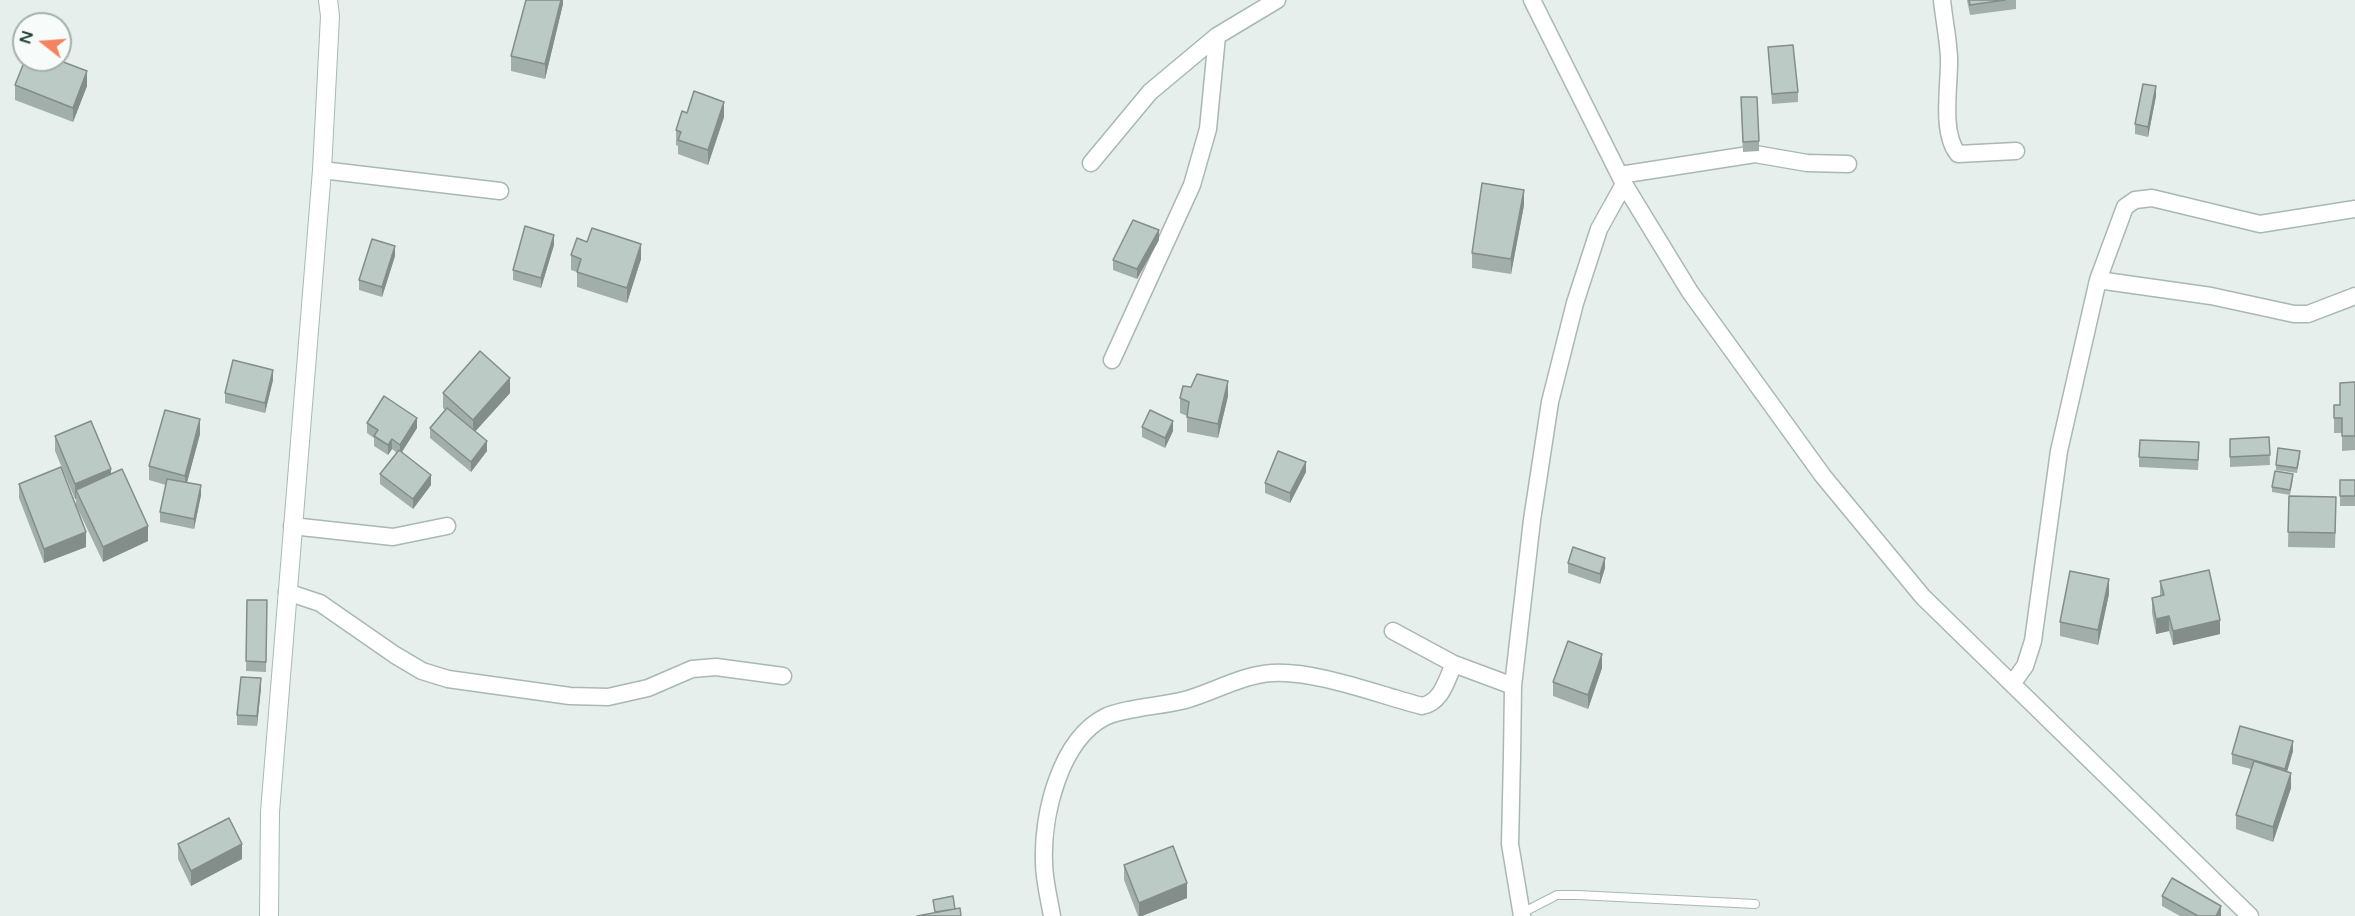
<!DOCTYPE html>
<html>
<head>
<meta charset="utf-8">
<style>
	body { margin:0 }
	#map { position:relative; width:2355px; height:916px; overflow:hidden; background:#e6efeb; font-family:"Varela Round",sans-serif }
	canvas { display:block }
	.north { position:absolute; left:12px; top:12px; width:60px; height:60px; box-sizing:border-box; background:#f7fbf9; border:2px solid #a3b1ad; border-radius:50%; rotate:287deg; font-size:16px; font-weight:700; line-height:24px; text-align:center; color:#24423a }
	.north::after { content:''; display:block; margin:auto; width:21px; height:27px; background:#f4845f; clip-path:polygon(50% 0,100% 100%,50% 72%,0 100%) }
</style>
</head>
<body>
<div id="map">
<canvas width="2355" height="916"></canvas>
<div class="north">N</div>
</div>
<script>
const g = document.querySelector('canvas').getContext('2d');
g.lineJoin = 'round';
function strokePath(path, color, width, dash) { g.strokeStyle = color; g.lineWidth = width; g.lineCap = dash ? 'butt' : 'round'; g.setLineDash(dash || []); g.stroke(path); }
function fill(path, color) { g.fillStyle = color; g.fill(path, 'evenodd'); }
const lane = new Path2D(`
	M1522 913 1557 895H1578L1755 904`);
const street = new Path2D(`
	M1532 0 1624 184 1690 292 1823 476 1923 597 2250 916
	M1942 0C1944 19 1948 38 1949 57 1950 84 1940 132 1958 154L2016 151
	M1091 163 1150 92 1217 36 1277 0
	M322 170 500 191
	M1620 175 1755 154 1807 163 1848 164
	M2098 280 2211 296 2294 314H2308L2355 296
	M1112 360 1192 185 1208 129 1217 36
	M292 526 393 537 447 526
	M287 592 320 603 395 655 422 671 448 679 570 696 608 697 648 688 692 669 716 667 783 676
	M1393 631 1454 664 1513 686
	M2012 684 2025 666 2033 641 2059 451 2098 280 2125 207 2135 200 2152 198 2260 224 2355 209
	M1052 916C1049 898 1044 880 1044 862 1042 815 1060 740 1105 717 1123 708 1163 706 1185 700 1214 692 1241 675 1272 673 1315 670 1379 695 1422 706 1442 702 1446 681 1454 664
	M1522 916 1510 844 1512 756 1513 686 1532 520 1550 402 1575 303 1599 229 1624 184`);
const secondary = new Path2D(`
	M269 916 270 812 322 170 330 16 328 0`);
strokePath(lane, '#a8b8b2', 10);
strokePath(street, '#a8b8b2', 19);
strokePath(secondary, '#a4bbb3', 20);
strokePath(lane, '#fff', 8);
strokePath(street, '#fff', 16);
strokePath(secondary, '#fff', 18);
fill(new Path2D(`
	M563 0V4L545 79 511 71V56Z
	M1967 0H2016V9L1970 15Z
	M1768 47 1798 92V102L1772 104Z
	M15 85 87 86 73 122 15 100Z
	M2156 96 2148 137 2135 134V124Z
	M1741 107 1759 141V151L1743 152Z
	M687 113 724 117 708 165 678 154V146L676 145V130Z
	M1524 205 1511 274 1472 268V253Z
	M1159 240 1137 279 1113 270V260Z
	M554 245 541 288 513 280V270Z
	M571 255 641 259 627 303 577 287V272L571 270Z
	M395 256 382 297 359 290V280Z
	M273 380 265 413 225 403V393Z
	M2355 382V450L2342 451V433H2334V405H2340Z
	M443 393H510L475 431 487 451 471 472 430 438V428L445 410 443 408Z
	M1228 396 1218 438 1187 432V416L1180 413V398Z
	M367 423 417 428 402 452 431 485 413 509 380 484V474L397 453 392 449 388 455 374 446V438L367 433Z
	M1142 427 1173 431 1165 448 1142 437Z
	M200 434 187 482 201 495 194 529 160 522V512L166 485 149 480V466Z
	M55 436 111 473 148 541 103 562 76 505V499H75L55 451Z
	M2269 437 2270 465 2230 467V439Z
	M2199 452 2198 470 2139 467V457Z
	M2300 456 2297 473 2276 470V465Z
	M1306 472 1290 503 1265 493V483Z
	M2293 479 2290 495 2272 492V487Z
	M2340 480H2355V506H2340Z
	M19 484 86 547 44 563 19 498Z
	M2289 496 2336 512 2335 548 2288 547Z
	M1568 563 1605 568 1600 584 1568 573Z
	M2160 581 2220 634 2173 645 2169 631 2156 634 2152 613V598L2160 596Z
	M2109 594 2098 645 2060 636V622Z
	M247 600H267L266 672 246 671Z
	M1602 668 1588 709 1553 696V682Z
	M261 688 257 726 237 725V715Z
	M2293 751 2287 771 2291 788 2273 842 2236 829V815L2251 769 2232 764V754Z
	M178 844 242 859 191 886 178 859Z
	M1124 865 1187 898 1142 916H1138L1124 880Z
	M2162 896 2221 916H2180L2162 906Z`), '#a1aea9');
fill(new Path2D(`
	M561 0H563V4L545 79V64Z
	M87 71V86L73 122V108Z
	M2156 86V96L2148 137V127Z
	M724 102V117L708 165V150Z
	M1524 190V205L1511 274V259Z
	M1159 230V240L1137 279V269Z
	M554 235V245L541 288V278Z
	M641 244V259L627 303V288Z
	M395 246V256L382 297V287Z
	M273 370V380L265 413V403Z
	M510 378V393L473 434V420Z
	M1228 381V396L1218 438V424Z
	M417 418V428L400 455V445Z
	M200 419V434L185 490V476Z
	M1173 421V431L1165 448V438Z
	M392 439V449L388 455V445Z
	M487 441V451L471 472V462Z
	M1306 462V472L1290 503V493Z
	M111 469V484L76 490V499H75V484Z
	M431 475V485L413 509V499Z
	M201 485V495L194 529V519Z
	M148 526V541L103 562V547Z
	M86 532V547L44 563V549Z
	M1605 558V568L1600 584V574Z
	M2109 579V594L2098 645V630Z
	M2169 616V631L2156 634V619Z
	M2220 620V634L2173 645V631Z
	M1602 654V668L1588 709V695Z
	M261 678V688L257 726V716Z
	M2293 741V751L2285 779V769Z
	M2291 773V788L2273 842V827Z
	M242 844V859L191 886V871Z
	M1187 883V898L1142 916H1139V903Z
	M2221 906V916H2216Z`), '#838d89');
const building = new Path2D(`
	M526 0H561L545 64 511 56Z
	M1969 0H2005L1970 5Z
	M1793 45 1798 92 1772 94 1768 47Z
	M25 60H58L87 71 73 108 15 85Z
	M2143 84 2156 86 2148 127 2135 124Z
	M694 91 724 102 708 150 678 140 681 132 676 130 682 111 687 113Z
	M1741 97H1757L1759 141 1743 142Z
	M1482 183 1524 190 1511 259 1472 253Z
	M1133 220 1159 230 1137 269 1113 260Z
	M525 226 554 235 541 278 513 270Z
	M592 228 641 244 627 288 577 272 581 259 571 255 577 238 587 242Z
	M372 239 395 246 382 287 359 280Z
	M480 351 510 378 473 420 443 393Z
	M233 360 273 370 265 403 225 393Z
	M1197 374 1228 381 1218 424 1187 417 1189 402 1180 398 1183 386 1191 387Z
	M2355 382V436H2342V418H2334V405H2340V383Z
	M384 396 417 418 400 445 392 439 388 445 374 436 378 430 367 423Z
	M447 408 487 441 471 462 430 428Z
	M165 410 200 419 185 476 149 466Z
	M1150 410 1173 421 1165 438 1142 427Z
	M91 421 111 469 75 484 55 436Z
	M2269 437 2270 455 2230 457V439Z
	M2140 440 2199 442 2198 460 2139 457Z
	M2278 448 2300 451 2297 468 2276 465Z
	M399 450 431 475 413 499 380 474Z
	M1278 451 1306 462 1290 493 1265 483Z
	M61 467 86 532 44 549 19 484Z
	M122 469 148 526 103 547 76 490Z
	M2275 471 2293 474 2290 490 2272 487Z
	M167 479 201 485 194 519 160 512Z
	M2340 480H2355V496H2340Z
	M2289 496 2336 497 2335 533 2288 532Z
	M1573 547 1605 558 1600 574 1568 563Z
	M2209 570 2220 620 2173 631 2169 616 2156 619 2152 598 2164 595 2160 581Z
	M2070 571 2109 579 2098 630 2060 622Z
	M247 600H267L266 662 246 661Z
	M1568 641 1602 654 1588 695 1553 682Z
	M241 677 261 678 257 716 237 715Z
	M2240 726 2293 741 2285 769 2232 754Z
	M2254 761 2291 773 2273 827 2236 815Z
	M229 818 242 844 191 871 178 844Z
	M1173 846 1187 883 1139 903 1124 865Z
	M2172 878 2221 906 2216 916H2198L2162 896Z
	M953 896 955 909 935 912 933 900Z
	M960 908 961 916H917Z`);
fill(building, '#bbcac4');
strokePath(building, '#838d89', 1.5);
</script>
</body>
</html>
